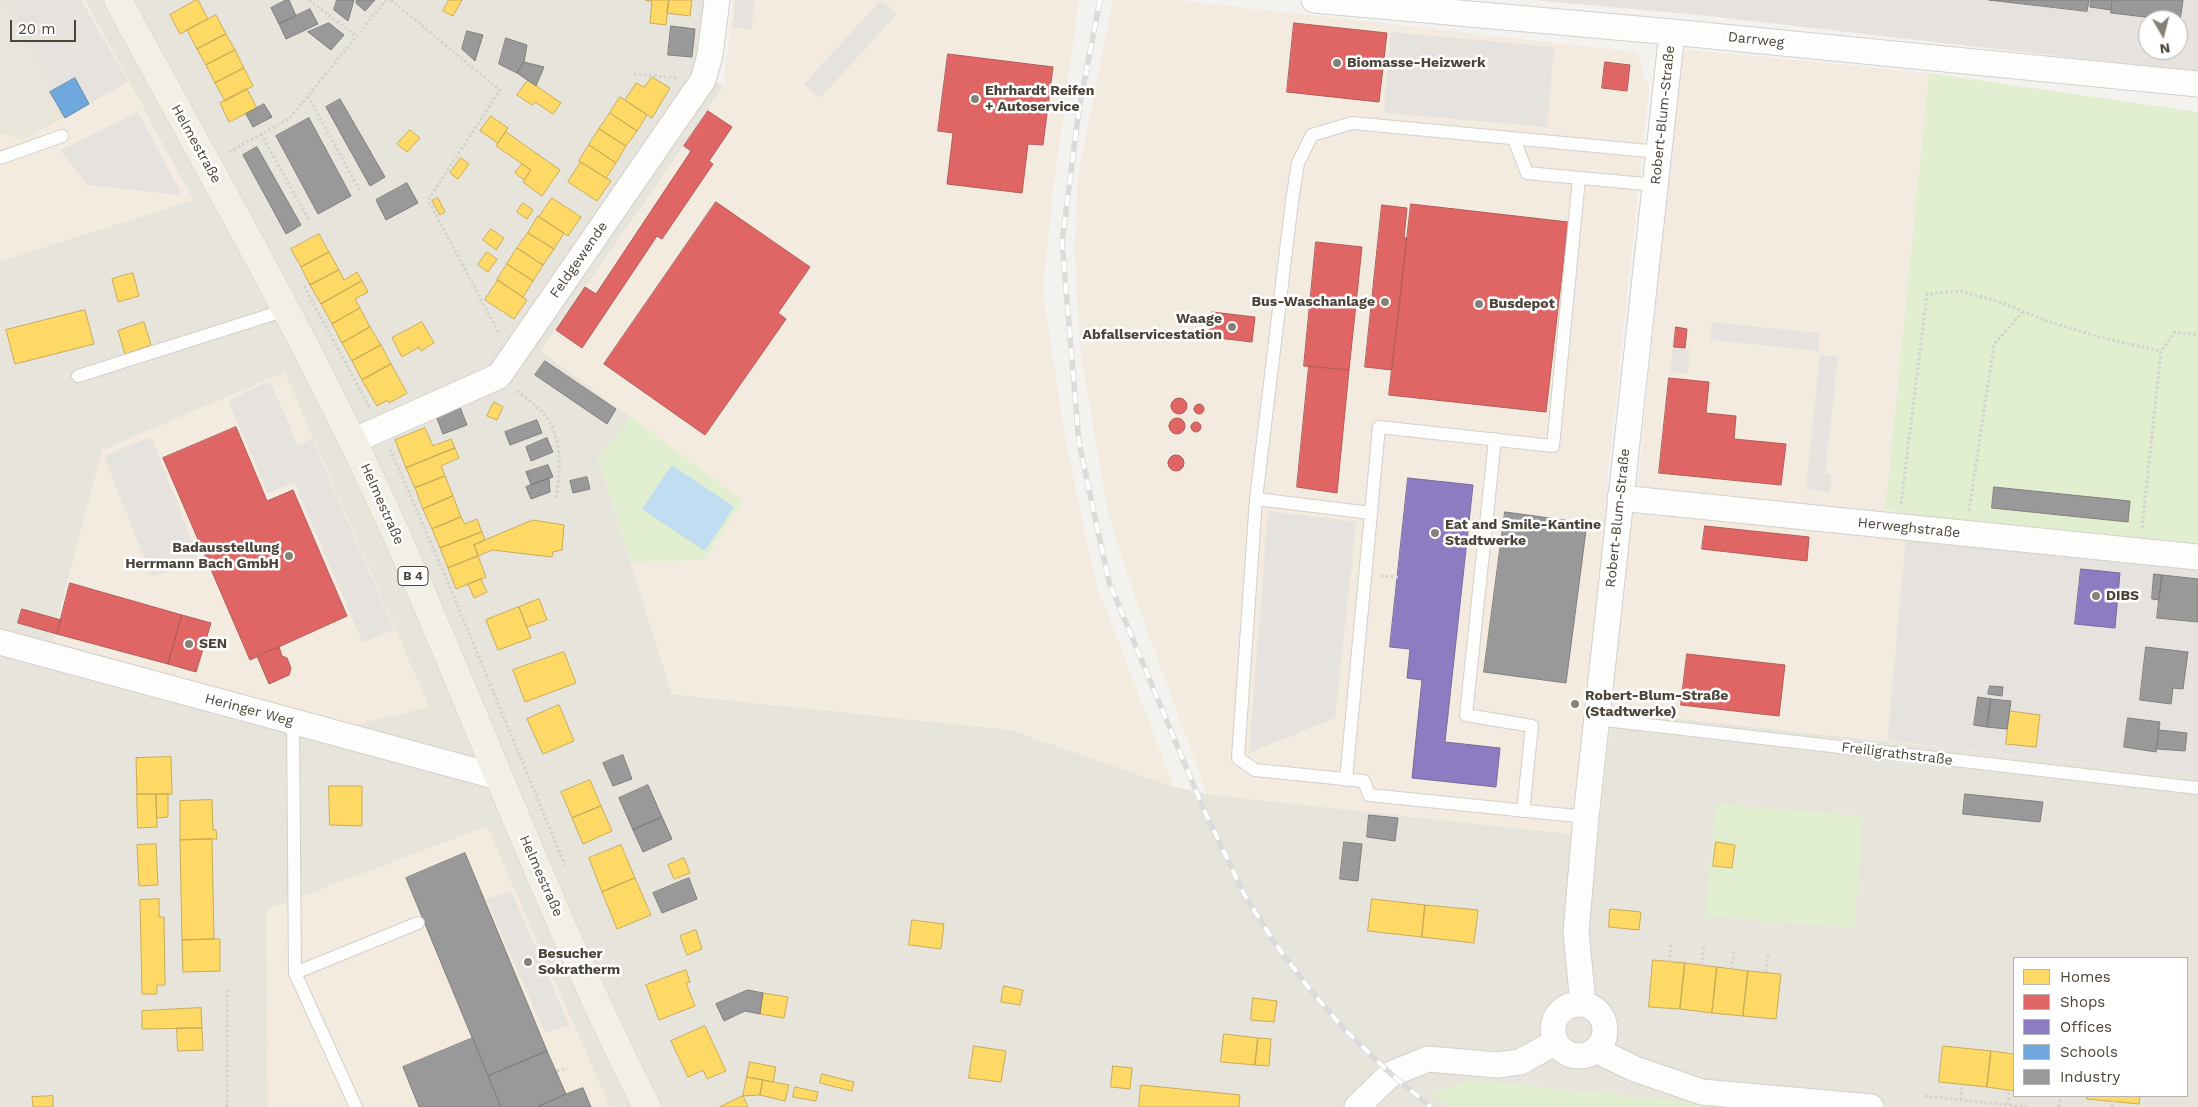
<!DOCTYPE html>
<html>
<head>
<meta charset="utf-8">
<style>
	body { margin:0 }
	#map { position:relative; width:2198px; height:1107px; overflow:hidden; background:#f4f2ee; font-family:"Work Sans",sans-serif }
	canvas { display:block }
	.legend { position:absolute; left:2013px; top:957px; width:175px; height:140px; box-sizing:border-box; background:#fff; border:1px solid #b7b4b0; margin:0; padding:6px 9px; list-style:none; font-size:15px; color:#4b4439 }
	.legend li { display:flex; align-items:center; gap:10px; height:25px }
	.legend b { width:25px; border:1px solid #b7b4b0 }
	.north { position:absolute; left:2138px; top:10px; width:50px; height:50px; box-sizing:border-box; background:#fff; border:1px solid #b7b4b0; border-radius:50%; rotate:172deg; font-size:14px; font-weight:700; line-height:20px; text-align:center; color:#4b4439 }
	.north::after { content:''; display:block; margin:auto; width:18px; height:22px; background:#868178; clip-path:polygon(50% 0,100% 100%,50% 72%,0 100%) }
	.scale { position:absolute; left:10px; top:20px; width:66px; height:22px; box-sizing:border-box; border:2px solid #4b4439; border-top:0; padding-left:6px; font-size:15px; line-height:18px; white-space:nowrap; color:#4b4439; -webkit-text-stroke:4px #fff; paint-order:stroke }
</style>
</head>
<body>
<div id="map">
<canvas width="2198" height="1107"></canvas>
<ul class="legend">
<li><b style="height:14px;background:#ffd966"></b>Homes</li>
<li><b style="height:14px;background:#e06666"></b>Shops</li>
<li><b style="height:14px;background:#8e7cc3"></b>Offices</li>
<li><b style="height:14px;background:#6fa8dc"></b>Schools</li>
<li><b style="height:14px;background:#999"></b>Industry</li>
</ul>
<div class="north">N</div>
<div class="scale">20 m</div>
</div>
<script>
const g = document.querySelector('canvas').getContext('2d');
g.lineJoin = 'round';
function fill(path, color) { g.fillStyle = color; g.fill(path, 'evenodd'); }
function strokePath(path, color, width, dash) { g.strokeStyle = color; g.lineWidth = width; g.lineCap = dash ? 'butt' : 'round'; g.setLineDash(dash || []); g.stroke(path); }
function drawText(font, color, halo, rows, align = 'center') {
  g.font = font + ' "Work Sans",sans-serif'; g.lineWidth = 5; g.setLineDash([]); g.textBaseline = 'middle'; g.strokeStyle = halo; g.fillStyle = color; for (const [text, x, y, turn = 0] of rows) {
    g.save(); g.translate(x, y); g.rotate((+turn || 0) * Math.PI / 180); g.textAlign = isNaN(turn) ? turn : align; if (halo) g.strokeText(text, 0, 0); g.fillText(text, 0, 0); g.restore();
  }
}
fill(new Path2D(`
	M85 0H706L699 75 724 85 684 146 541 351 631 417 598 458 672 694 1011 730 1174 787 1207 794 1597 837 1611 711 2198 776V1107H0V261L193 200ZM2014 958H2187V1096H2014Z`), '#e7e4dc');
fill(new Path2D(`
	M0 0H85L193 200 0 261Z
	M733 0H1079L1054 184 1043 291 1066 443 1096 583 1174 787 1011 730 672 694 631 562 704 560 743 501 541 351 684 146 724 85Z
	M1113 0H1178L1637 52 1649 88 1607 481 1638 483 1681 49 1929 73 1885 507 1908 515 1887 741 1612 711 1598 837 1207 794 1133 592 1108 513 1081 356 1074 251 1078 176Z
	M285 372 429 707 351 726 52 641 102 450Z
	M487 826 610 1107H268L266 910Z`), '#f3ebdf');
fill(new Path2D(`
	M1532 0H2198V72L1699 15ZM2148 20H2178V50H2148Z
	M1908 515 2198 545V776L1887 741Z`), '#e6e2de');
fill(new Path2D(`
	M0 0H81L128 82 23 140 0 133Z`), '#eae5da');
fill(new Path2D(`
	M1929 73 2198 112V545L1908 515 1885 508Z
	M631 417 743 501 704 560 631 562 598 458Z
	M1716 804 1863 816 1854 928 1706 916Z
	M1469 1080 1740 1107H1448L1432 1093Z`), '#e1eecf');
fill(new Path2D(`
	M4 0H81L128 82 89 104 75 79 53 90Z
	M735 0H754L752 29 733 28Z
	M881 0 897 14 820 98 804 84Z
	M1391 32 1554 47 1547 127 1384 113Z
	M138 112 182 195 87 185 61 150Z
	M1712 322 1820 333 1819 351 1710 340Z
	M1673 348 1690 349 1688 374 1670 372Z
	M1820 355 1838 357 1825 473 1831 474 1830 492 1806 489Z
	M270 381 298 445 312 439 394 629 363 643 294 482 268 493 228 400Z
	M151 437 199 559 152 577 104 456Z
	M1268 511 1356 522 1335 718 1249 753Z
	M511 891 569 1025 545 1033 486 899Z`), '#e6e3df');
fill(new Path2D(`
	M672 465 734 507 705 551 642 509Z`), '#c0ddf1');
const homes = new Path2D(`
	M196 0H198L208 19 180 34 170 15Z
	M449 0H462L453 16 443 11Z
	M646 0H669L666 25 650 23 652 2Z
	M669 0H692L690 16 667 13Z
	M216 15 226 34 197 49 187 30Z
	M226 34 235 50 206 65 197 49Z
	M235 50 244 68 215 83 206 65Z
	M244 68 253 86 225 101 215 83Z
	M652 77 670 88 652 118 625 100 636 83 644 87Z
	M528 80 561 103 553 114 535 102 532 105 517 95Z
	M247 89 257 108 229 122 220 103Z
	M620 97 647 115 637 131 610 113Z
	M610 113 637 131 626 146 599 129Z
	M491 116 508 128 498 143 480 131Z
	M599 129 626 146 616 163 589 145Z
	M410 130 420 138 407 152 397 144Z
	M506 132 560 170 542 196 523 182 531 170 496 146Z
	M589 145 616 163 606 178 579 161Z
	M461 158 469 164 458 179 450 173Z
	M581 162 611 181 597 201 568 182Z
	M522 164 531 170 524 180 515 173Z
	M438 198 445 212 440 215 432 201Z
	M552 198 581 217 568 236 539 217Z
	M523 203 533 210 527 219 517 212Z
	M538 216 564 233 554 249 528 233Z
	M491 229 504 238 496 250 483 240Z
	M528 233 554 249 543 265 517 248Z
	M319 234 329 252 301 267 291 249Z
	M517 248 543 265 533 281 507 264Z
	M329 252 339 270 310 285 301 267Z
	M487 252 497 259 488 272 478 265Z
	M507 264 533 281 523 297 497 280Z
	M339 270 344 280 357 272 362 281 321 304 310 285Z
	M133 273 139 296 118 302 112 279Z
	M498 280 527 300 514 319 485 300Z
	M362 281 368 292 355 299 360 308 332 324 321 304Z
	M360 308 370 327 342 343 332 324Z
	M85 310 94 344 15 364 6 330Z
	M144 322 151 345 125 354 118 331Z
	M422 322 434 343 421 351 419 347 402 357 392 338Z
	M370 327 381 345 352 361 342 343Z
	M381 345 391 364 362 380 352 361Z
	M391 364 407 393 389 403 388 400 377 406 362 380Z
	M494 402 503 407 497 420 487 416Z
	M425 428 433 446 451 439 455 448 406 468 395 440Z
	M455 448 459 458 441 466 445 476 415 488 406 468Z
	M445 476 453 496 423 509 415 488Z
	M453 496 461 517 432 529 423 509Z
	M461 517 465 524 477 519 482 532 440 548 432 529Z
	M533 520 564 525 562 550 553 552 552 557 492 550 478 556 474 545Z
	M482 532 485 540 474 545 478 556 448 568 440 548Z
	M478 556 486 577 456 589 448 568Z
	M481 579 487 592 474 598 468 584Z
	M539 599 547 620 527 627 519 607Z
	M519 607 531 638 498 650 486 620Z
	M564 652 576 683 525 702 513 670Z
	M559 705 574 741 543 754 527 719Z
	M2010 711 2040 715 2036 747 2006 744Z
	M171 757 172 794H137L136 758Z
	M590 780 601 806 572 818 561 792Z
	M329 786H362V826L330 825Z
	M137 794H156L157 827 138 828Z
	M156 794H168V817L157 818Z
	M212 800 213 830H216L217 839 180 840V801Z
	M601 806 612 831 583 844 572 818Z
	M212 839 214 939 182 940 180 840Z
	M1716 842 1735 845 1732 868 1713 866Z
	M156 844 158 885 139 886 137 845Z
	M621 845 635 878 602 892 589 858Z
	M684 858 690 873 674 879 668 865Z
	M635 878 651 915 617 929 602 892Z
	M159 899V917H164L165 985H157V994H142L140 900Z
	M1372 899 1425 905 1422 937 1368 931Z
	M1425 905 1478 910 1474 943 1422 937Z
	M1610 909 1641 912 1639 930 1609 927Z
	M912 920 944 924 941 949 909 945Z
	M696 930 702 949 687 955 680 936Z
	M214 939H220V971L183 972 182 940Z
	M1653 960 1685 963 1680 1009 1649 1007Z
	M1685 963 1717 967 1712 1013 1680 1009Z
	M1717 967 1748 971 1743 1016 1712 1013Z
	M686 970 690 982 686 983 695 1006 659 1020 646 985Z
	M1748 971 1781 974 1776 1019 1743 1016Z
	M1004 986 1023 990 1020 1005 1001 1002Z
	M763 993 788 997 784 1018 760 1014Z
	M1253 998 1277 1001 1274 1022 1251 1020Z
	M201 1008 202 1028 142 1029V1011Z
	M705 1026 726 1071 707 1079 703 1070 688 1077 671 1041Z
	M177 1028H202L203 1050 178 1051Z
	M1224 1034 1258 1038 1255 1065 1221 1062Z
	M1258 1038 1271 1039 1269 1066 1255 1065Z
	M974 1046 1006 1051 1001 1082 969 1078Z
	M1943 1046 1991 1051 1987 1087 1939 1082Z
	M1991 1051 2014 1054V1091L1987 1087Z
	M750 1062 776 1067 773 1082 747 1077Z
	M1113 1066 1132 1068 1130 1089 1111 1087Z
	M822 1074 854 1082 852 1091 820 1083Z
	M747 1077 763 1080 760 1095 743 1096Z
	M763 1080 789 1085 785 1101 760 1095Z
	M1141 1085 1240 1095 1239 1107H1139Z
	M795 1087 818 1092 816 1101 793 1097Z
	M53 1096V1107H33L32 1097Z
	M743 1096 748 1107H720Z
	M2088 1096H2140L2139 1104 2087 1099Z`);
fill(homes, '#ffd966');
strokePath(homes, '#c9ac58', 1);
const shops = new Path2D(`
	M1294 23 1387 33 1379 102 1287 92Z
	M948 54 1053 67 1043 145 1028 144 1022 193 947 184 953 133 938 131Z
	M1605 62 1630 65 1627 91 1602 88Z
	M708 111 732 127 709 161 713 164 662 239 657 236 582 348 556 330 585 287 596 294 691 151 684 146Z
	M716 202 810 267 778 313 786 319 705 435 604 364Z
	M1411 204 1568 222 1546 412 1389 395Z
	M1382 205 1407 208 1404 238H1407L1392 370 1365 367Z
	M1316 242 1362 247 1349 370 1304 366Z
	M1212 312 1255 317 1252 342 1209 337Z
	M1676 327 1687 329 1685 348 1674 347Z
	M1309 366 1349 370 1337 493 1297 487Z
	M1669 378 1709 382 1706 413 1736 416 1734 439 1786 444 1781 485 1659 473Z
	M1171 406a8 8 0 1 1 16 0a8 8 0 1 1-16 0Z
	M1194 409a5 5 0 1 1 10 0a5 5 0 1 1-10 0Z
	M1169 426a8 8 0 1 1 16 0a8 8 0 1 1-16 0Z
	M1191 427a5 5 0 1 1 10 0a5 5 0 1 1-10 0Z
	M236 427 267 501 293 490 347 616 250 660 163 458Z
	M1168 463a8 8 0 1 1 16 0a8 8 0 1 1-16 0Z
	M1705 526 1809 537 1807 561 1702 549Z
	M70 583 182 615 168 664 57 634Z
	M22 609 61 620 57 634 18 623Z
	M182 615 211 623 196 672 168 664Z
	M279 647 282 656 287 658 291 668 289 675 269 684 257 656Z
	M1687 654 1785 665 1779 716 1681 705Z`);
fill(shops, '#e06666');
strokePath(shops, '#b35c58', 1);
const offices = new Path2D(`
	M1408 478 1473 485 1445 742 1500 748 1496 787 1412 778 1422 680 1407 678 1410 649 1390 647Z
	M2081 569 2120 573 2115 628 2075 624Z`);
fill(offices, '#8e7cc3');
strokePath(offices, '#7a6b9a', 1);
const schools = new Path2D(`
	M75 78 89 104 65 118 50 92Z`);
fill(schools, '#6fa8dc');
strokePath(schools, '#648aab', 1);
const industry = new Path2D(`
	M286 0H289L296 16 279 24 271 8Z
	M337 0H354L348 21 334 10Z
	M357 0H375L365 11 356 3Z
	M1989 0H2089L2087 11Z
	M2091 0H2112L2111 10 2090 7Z
	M2113 0H2183L2180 21 2111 13Z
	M310 9 318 24 286 39 279 24Z
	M329 23 344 35 331 50 308 32Z
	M671 26 695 29 692 57 668 55Z
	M467 31 483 35 475 61 462 49Z
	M506 38 527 45 524 62 517 73 499 64Z
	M524 62 544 67 536 86 517 73Z
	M340 99 385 177 370 186 326 107Z
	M264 104 272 117 253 127 246 114Z
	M309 118 351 196 318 214 276 136Z
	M257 147 301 225 286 234 243 155Z
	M407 183 418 203 386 220 376 200Z
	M545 361 616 409 607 424 535 375Z
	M460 407 467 425 443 434 436 416Z
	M537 420 542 433 510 445 505 432Z
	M547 438 553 452 531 461 526 447Z
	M548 465 553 477 531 485 526 472Z
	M587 477 590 489 573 493 570 481Z
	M549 478 550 492 531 499 526 487Z
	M1994 487 2130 501 2128 522 1992 508Z
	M1505 512 1587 523 1566 683 1484 672Z
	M2154 574 2162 575 2159 600 2152 599Z
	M2162 575 2198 579V622L2157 618Z
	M2146 647 2188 652 2183 689 2173 688 2171 704 2140 700Z
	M1990 686 2003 687 2002 696 1988 694Z
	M1978 697 1991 699 1987 727 1974 725Z
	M1991 699 2011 701 2007 729 1987 727Z
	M2128 718 2160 722 2156 752 2124 747Z
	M2159 730 2187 733 2185 751 2157 749Z
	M623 755 632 779 613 786 603 763Z
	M648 785 662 817 633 830 619 798Z
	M1965 794 2043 802 2040 822 1963 814Z
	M1369 815 1398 818 1395 841 1367 837Z
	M662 817 672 839 643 852 633 830Z
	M1344 842 1362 844 1358 881 1340 879Z
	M465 853 547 1051 488 1076 406 878Z
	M689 878 697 899 662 913 653 893Z
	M748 990 763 993 760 1014 745 1011 724 1021 716 1004Z
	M473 1038 501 1107H419L403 1067Z
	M547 1051 566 1094 537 1107H501L488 1076Z
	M583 1088 591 1107H537L566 1094Z`);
fill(industry, '#999');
strokePath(industry, '#82807c', 1);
const lane = new Path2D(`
	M1514 139 1527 173 1656 185
	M0 158 62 136
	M78 376 286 310
	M1495 439 1466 715 1532 726 1523 811
	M1256 499 1371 513
	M1596 719 2198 788
	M293 722 295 973 356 1107
	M1346 780 1379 427 1553 446 1579 178
	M1586 817 1369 795 1364 781 1255 770 1238 758 1256 499 1292 201 1298 163 1312 135 1352 123 1659 152
	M295 973 418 923`);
const street = new Path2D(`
	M1314 0 1672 32 2198 84
	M353 441 499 376 703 80 710 55 717 0
	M1620 498 2198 557
	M0 642 498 777
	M1583 1004 1576 932 1586 817 1672 32
	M1553 1030a26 26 0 1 1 52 0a26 26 0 1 1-52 0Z
	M1596 1050 1635 1069 1702 1092 1871 1107
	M1357 1107 1391 1074 1428 1059 1497 1065 1520 1062 1556 1042`);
const primary = new Path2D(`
	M118 0C213 177 315 352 397 536 481 726 553 922 647 1107`);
strokePath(lane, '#d2d0cb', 14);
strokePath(street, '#d2d0cb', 27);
strokePath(primary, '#d6cebb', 29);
strokePath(new Path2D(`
	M309 0 356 36
	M391 0 500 90 428 200 500 335
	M634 74 677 78
	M308 96 361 193
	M261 134 309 220
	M229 152 290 118 386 0
	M304 286 370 408
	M517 391C525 398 537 406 544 414 563 438 561 471 556 498
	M390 449 444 573 565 865
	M1901 504 1927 294 1960 291 1997 301 2047 321 2099 337 2161 351
	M1969 511 1994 344 2024 311
	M2142 528 2161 351 2175 332 2198 335
	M1381 576 1398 577
	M1669 962 1671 943
	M1701 965 1704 947
	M1732 969 1734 950
	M1766 972 1768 954
	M557 1071 567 1068
	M1925 1096 2027 1107
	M1961 1100 1962 1085
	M2008 1105 2009 1090
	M227 1107V990
	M2059 1107 2060 1096
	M2112 1107 2113 1101`), '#d3d2cc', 3, [2.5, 2.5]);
strokePath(lane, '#fdfdfc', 12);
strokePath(street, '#fdfdfc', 25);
strokePath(primary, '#f2efe6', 28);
const rail = new Path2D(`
	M1100 0 1079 109 1062 242 1079 443 1109 582 1204 810 1244 894 1274 942 1308 987 1344 1029 1391 1074 1431 1107`);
strokePath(rail, '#dbdbda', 5.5);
strokePath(rail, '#fff', 4, [11]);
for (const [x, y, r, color] of [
	[1337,63,5,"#868178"],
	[975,99,5,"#868178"],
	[1385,302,5,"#868178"],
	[1479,304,5,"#868178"],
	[1232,327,5,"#868178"],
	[1435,533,5,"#868178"],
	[289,556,5,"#868178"],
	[2096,596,5,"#868178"],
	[189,644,5,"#868178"],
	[1575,704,5,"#868178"],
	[528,962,5,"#868178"]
]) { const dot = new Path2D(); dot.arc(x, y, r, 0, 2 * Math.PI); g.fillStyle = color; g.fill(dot); strokePath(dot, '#fff', 2); }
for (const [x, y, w] of [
	[413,576,30]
]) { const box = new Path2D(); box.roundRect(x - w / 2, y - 9.5, w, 19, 4); g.fillStyle = '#fff'; g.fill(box); strokePath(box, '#4b4439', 1); }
drawText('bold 12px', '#4b4439', null, [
	["B 4",413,576]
]);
drawText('14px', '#4b4439', '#fff', [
	["Darrweg",1756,40,6],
	["Robert-Blum-Straße",1663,115,-84],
	["Helmestraße",196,144,61],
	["Feldgewende",579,260,-55],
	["Helmestraße",382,504,66],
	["Robert-Blum-Straße",1618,518,-84],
	["Herweghstraße",1909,528,6],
	["Heringer Weg",249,710,15],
	["Freiligrathstraße",1897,754,7],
	["Helmestraße",541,876,66]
]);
drawText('bold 14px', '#4b4439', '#fff', [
	["Biomasse-Heizwerk",1347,63],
	["Ehrhardt Reifen",985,91],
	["+ Autoservice",985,107],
	["Bus-Waschanlage",1375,302,"right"],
	["Busdepot",1489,304],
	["Waage",1222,319,"right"],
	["Abfallservicestation",1222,335,"right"],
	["Eat and Smile-Kantine",1445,525],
	["Stadtwerke",1445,541],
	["Badausstellung",279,548,"right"],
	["Herrmann Bach GmbH",279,564,"right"],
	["DIBS",2106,596],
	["SEN",199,644],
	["Robert-Blum-Straße",1585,696],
	["(Stadtwerke)",1585,712],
	["Besucher",538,954],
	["Sokratherm",538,970]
], 'left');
</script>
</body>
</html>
